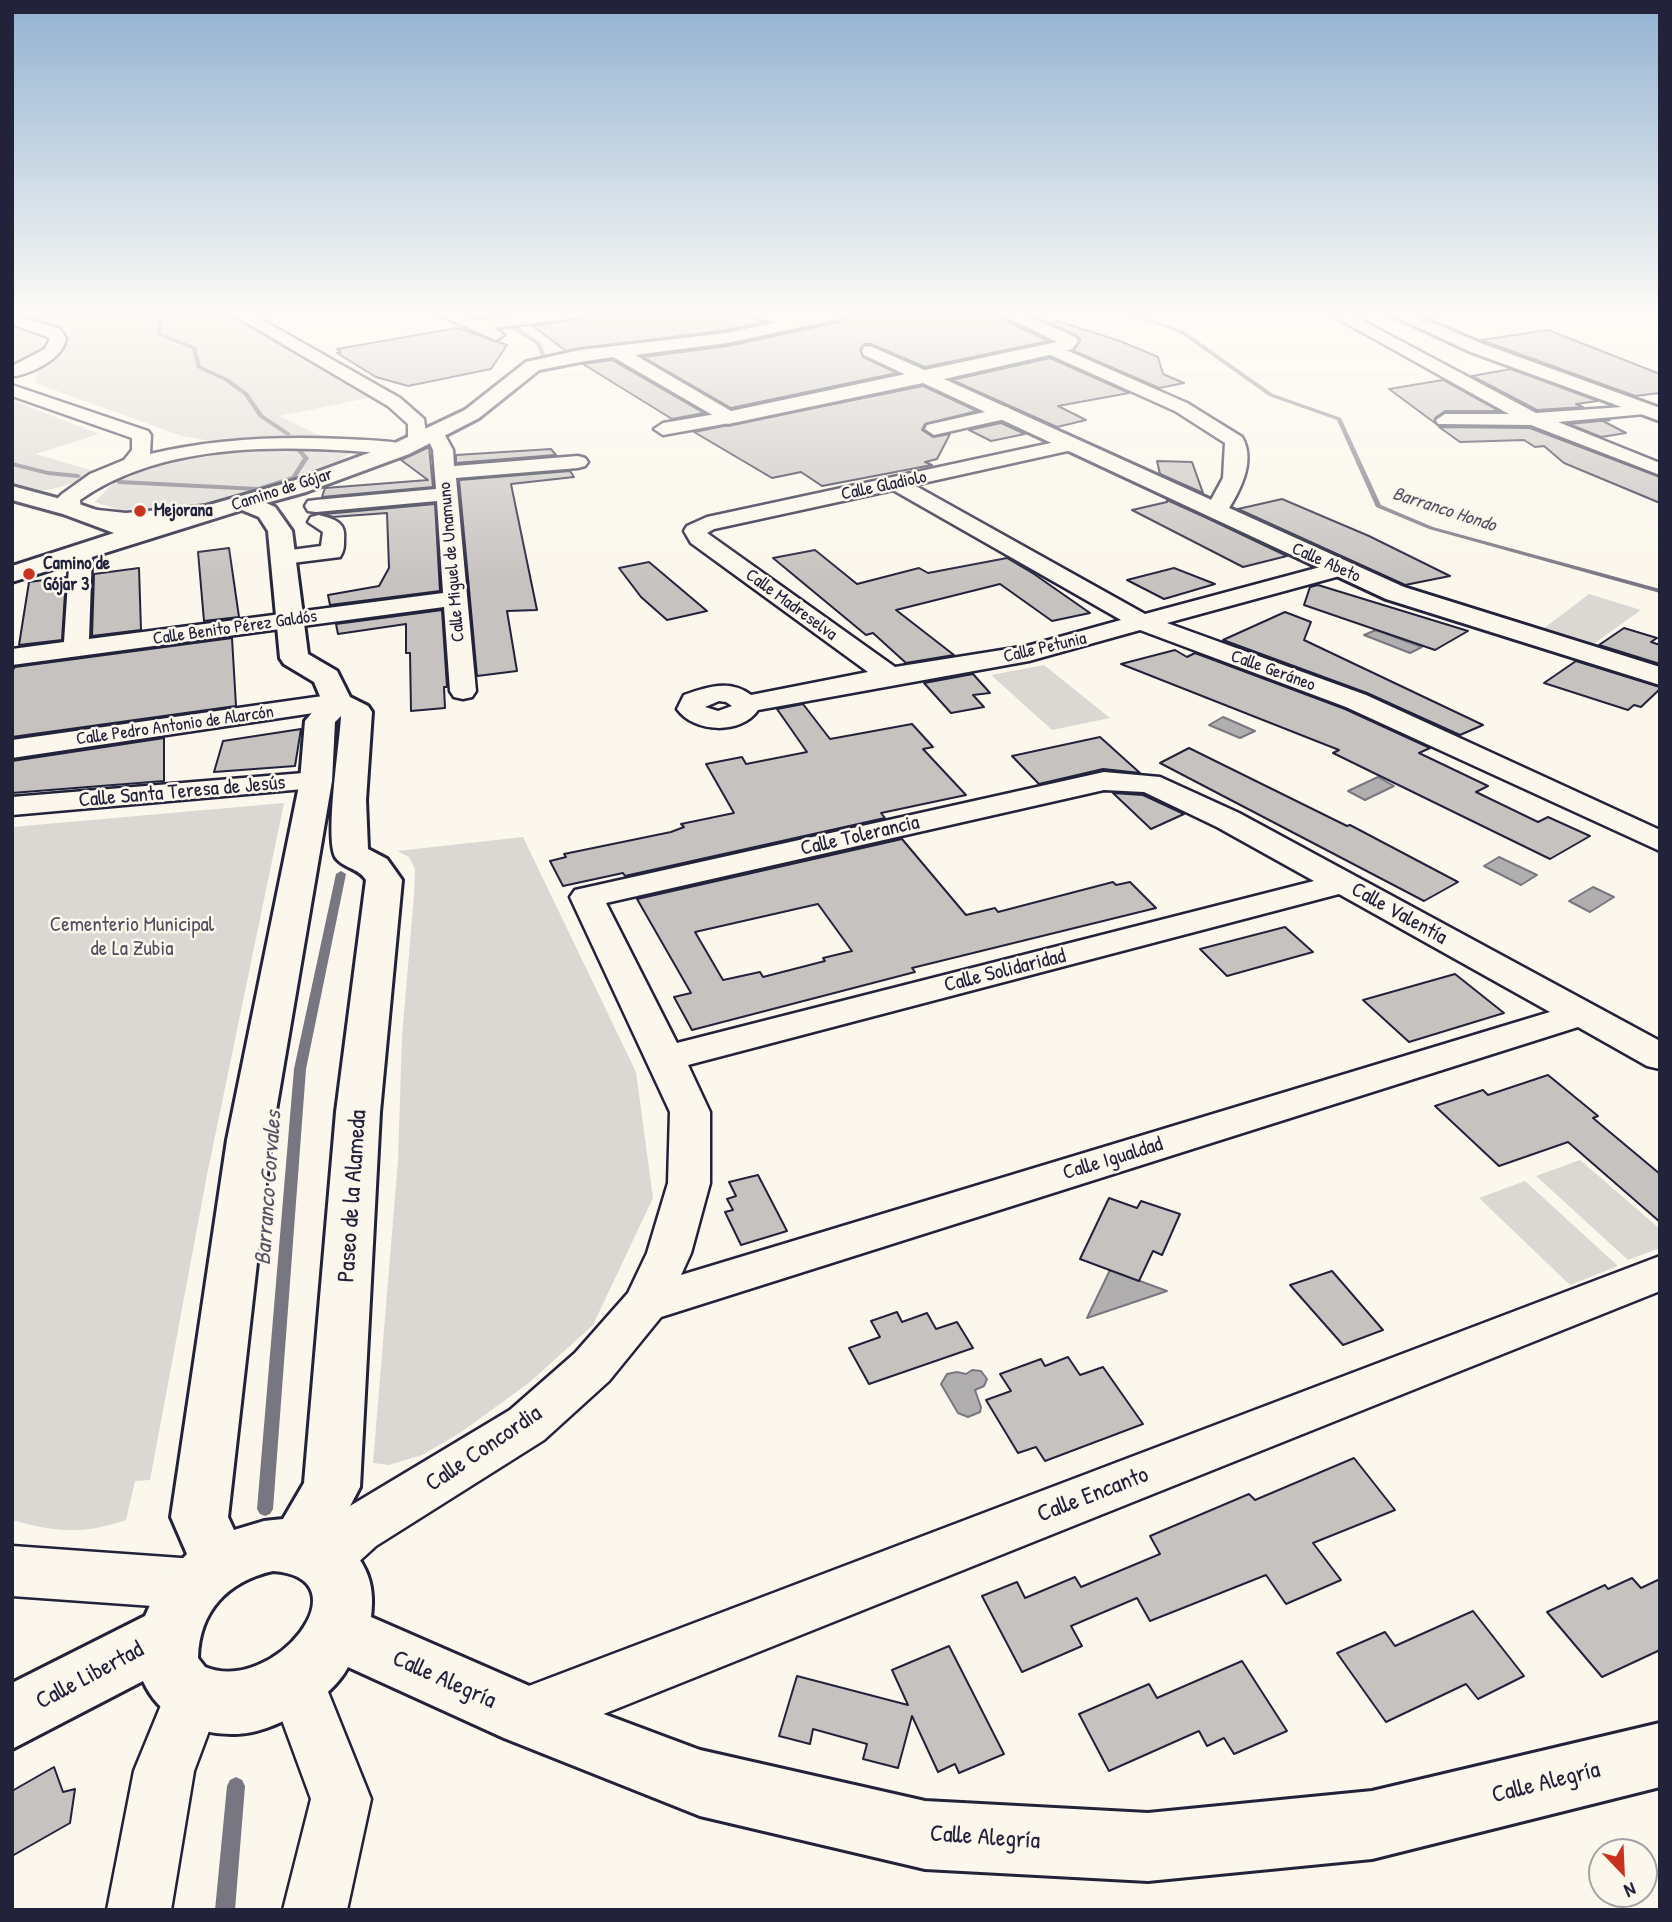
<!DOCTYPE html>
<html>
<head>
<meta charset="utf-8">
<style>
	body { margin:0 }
	#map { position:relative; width:1672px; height:1922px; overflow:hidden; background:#fbf7ec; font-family:"Patrick Hand",sans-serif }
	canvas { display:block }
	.frame { position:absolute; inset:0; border:14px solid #22223b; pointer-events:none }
	.north { position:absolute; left:1588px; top:1838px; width:70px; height:70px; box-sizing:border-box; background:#fbf7ec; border:2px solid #a4a2a5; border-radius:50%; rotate:157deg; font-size:19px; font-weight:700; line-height:28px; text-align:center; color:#22223b }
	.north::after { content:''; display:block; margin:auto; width:24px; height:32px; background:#c8321e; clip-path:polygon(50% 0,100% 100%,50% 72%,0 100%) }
</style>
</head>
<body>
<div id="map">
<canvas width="1672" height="1922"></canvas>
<div class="frame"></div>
<div class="north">N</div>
</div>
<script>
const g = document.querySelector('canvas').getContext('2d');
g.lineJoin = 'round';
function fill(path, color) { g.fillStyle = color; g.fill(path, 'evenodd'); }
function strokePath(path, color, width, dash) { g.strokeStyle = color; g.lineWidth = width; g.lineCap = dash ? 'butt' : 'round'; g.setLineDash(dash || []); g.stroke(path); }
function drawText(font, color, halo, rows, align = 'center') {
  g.font = font + ' "Patrick Hand",sans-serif'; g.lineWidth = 5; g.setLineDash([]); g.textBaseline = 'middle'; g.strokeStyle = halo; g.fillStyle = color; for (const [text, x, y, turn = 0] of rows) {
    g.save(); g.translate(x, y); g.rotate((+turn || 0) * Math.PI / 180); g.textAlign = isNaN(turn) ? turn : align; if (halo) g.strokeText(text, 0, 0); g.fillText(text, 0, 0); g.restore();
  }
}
fill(new Path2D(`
	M13 313H227L368 398 279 416 321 436 211 441 182 436 35 383 37 370 63 355 70 330Z
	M12 324C28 329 42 334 45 352L20 364H12Z
	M12 400 99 434 36 454 97 472C67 485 46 497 12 487Z
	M326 447 351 452 339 461 238 495 170 512 135 515 95 502 115 481 177 460 263 449Z
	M1589 594 1641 610 1588 648 1539 632Z
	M1044 665 1110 718 1052 730 991 675Z
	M284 803 207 1175 150 1480 135 1481 126 1520C83 1535 55 1532 12 1520V827Z
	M523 837 636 1072 653 1198 593 1325 530 1382 460 1433 422 1455 389 1465 373 1463 398 1160 402 1037 414 895 415 869 409 857 397 851Z
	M1580 1160 1660 1229V1248L1628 1260 1536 1176Z
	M1525 1181 1618 1266 1570 1285 1479 1198Z`), '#dbd8d3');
const water = new Path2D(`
	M1376 630 1422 647 1410 653 1364 635Z
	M1223 717 1255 731 1240 738 1209 725Z
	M1378 777 1394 786 1365 800 1348 791Z
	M1499 857 1537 875 1521 885 1484 866Z
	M1593 887 1614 897 1590 912 1569 901Z
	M1110 1270 1167 1291 1087 1318Z
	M972 1370 981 1371 987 1379 984 1386 975 1390 981 1407 980 1412 968 1417 958 1413 941 1384 947 1374 957 1372 966 1374Z`);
fill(water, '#b1aeb0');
strokePath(water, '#787681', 2);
fill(new Path2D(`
	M159 313H163L161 333 196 347 201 366 229 379 248 393 263 415 290 433V435H286L259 417 244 395 225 381 197 368 192 349 157 335Z
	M1125 313H1132L1184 331 1273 394 1341 418 1381 505 1433 527 1660 589V593L1429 529 1376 507 1337 420 1269 396 1180 333Z
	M507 324H511L540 342 547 359H543L536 344 507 326Z
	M298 450H302L309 458 296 478 258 491 119 484 116 482 119 480 258 487 292 476 303 458 297 451Z
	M12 462 48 471 78 474 81 476 78 478 48 475 12 466Z
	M341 871 346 874 306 1069 273 1509 270 1514 265 1516 260 1514 257 1509 294 1069 336 874Z
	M236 1777 242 1780 245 1786 235 1910H215L227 1786 230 1780Z`), '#787681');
const building = new Path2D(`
	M616 313H746L764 322 727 330 566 351 533 326Z
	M854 313H989L1049 341 925 367 871 344H864L860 350 863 357 897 373 731 408 643 357 728 346 844 321Z
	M1057 321 1120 341 1158 357 1163 374 1184 383 1159 388 1074 351 1080 339 1076 335 1049 323Z
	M457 328 507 345 491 369 408 386 376 377 337 353 341 352 337 349Z
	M1548 330 1660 374V393L1635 396 1481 340Z
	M1050 358 1129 393 1058 406 1086 420 1057 427 952 380Z
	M612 360 704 413 672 419 583 364Z
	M1511 369 1598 401 1576 404 1583 407 1537 410 1472 376Z
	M1443 380 1499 411H1445L1435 418V423L1389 389Z
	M923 386 977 411 925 424 922 430 933 437 950 434 937 459 925 462 932 465 822 486 801 472 772 478 694 432Z
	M1610 420 1603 421 1626 433 1601 437 1569 424Z
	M1001 423 1025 434 991 441 969 430Z
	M1439 427 1530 428 1660 477V503L1564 463 1544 446 1535 447 1524 440 1460 442Z
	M429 447 433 487 322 497 325 488 428 480 401 460Z
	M551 449 556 455 456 463V455Z
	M1157 461 1192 462 1203 493 1160 474Z
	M570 471 574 477 511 484 537 610 507 611 517 671 477 676 459 480Z
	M1282 499 1369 536 1450 576 1405 585 1238 509Z
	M1167 500 1207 518 1287 556 1243 567 1132 510 1167 502Z
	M435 504 440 591 330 605 328 595 379 586 389 568 387 513 333 517 324 514Z
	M229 548 239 617 204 621 198 552Z
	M815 550 857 584 919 568 928 573 1007 558 1034 574 1090 613 1052 621 1000 584 896 610 954 655 906 663 873 633 866 635 773 558Z
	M649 562 707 611 667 620 641 597 619 568Z
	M139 568 141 630 92 636 94 574Z
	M1174 568 1215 584 1164 599 1127 580Z
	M66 577 62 640 19 645 29 582Z
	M1318 585 1468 631 1435 650 1304 605 1310 587Z
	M442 610 447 687H444L445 708 411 711 410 653H406V624L338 634 336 624Z
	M1285 612 1311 622 1304 640 1483 725 1460 735 1367 693 1223 640Z
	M1624 628 1657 638 1651 642 1660 645V664L1599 645Z
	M232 638 236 706 12 737V671L15 667Z
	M1175 650 1187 657 1195 653 1345 709 1430 748 1419 753 1488 786 1476 792 1538 822 1548 817 1590 836 1550 859 1333 753 1339 750 1121 664Z
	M1576 661 1660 687V689L1641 707 1634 705 1628 710 1544 683Z
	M973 674 990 693 973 695 984 707 951 713 924 683Z
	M803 704 830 739 912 724 933 747 923 749 966 795 881 813 885 818 625 876 623 873 563 886 550 861 566 857 564 854 671 832 684 827 681 824 734 813 706 764 742 757 746 764 807 752 777 709Z
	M301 729 295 766 214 772 223 741Z
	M1100 737 1140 773 1103 769 1039 784 1012 756Z
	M164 738V781L12 793V761Z
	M1189 748 1347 826 1350 825 1458 882 1424 901 1160 763Z
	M1113 793 1143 795 1184 814 1151 829Z
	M902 839 966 915 995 908 998 912 1113 882 1116 885 1130 882 1156 908 912 968 915 972 692 1030 674 997 691 993 637 899ZM818 904 852 951 823 958 825 961 763 977 760 972 723 980 695 932Z
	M1285 927 1313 952 1227 976 1200 949Z
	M1455 974 1504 1013 1409 1042 1363 1000Z
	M1548 1075 1598 1116 1593 1118 1660 1174V1222L1568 1142 1499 1166 1435 1106 1483 1090 1488 1095Z
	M758 1175 787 1231 741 1245 725 1212 733 1210 727 1199 736 1196 729 1182Z
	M1109 1198 1137 1208 1141 1201 1180 1214 1162 1255 1153 1251 1139 1281 1080 1259Z
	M1332 1271 1383 1330 1343 1345 1290 1285Z
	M897 1312 902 1322 927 1313 936 1329 957 1322 973 1348 869 1384 849 1348 880 1337 871 1321Z
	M1068 1357 1080 1375 1103 1367 1143 1424 1045 1461 1036 1447 1018 1453 986 1400 1011 1391 1000 1374 1041 1359 1045 1366Z
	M1354 1458 1395 1510 1313 1543 1341 1580 1286 1604 1266 1575 1150 1621 1137 1598 1071 1626 1082 1646 1022 1672 982 1596 1017 1582 1025 1598 1075 1577 1081 1587 1160 1554 1150 1536 1249 1494 1255 1500Z
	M1632 1578 1641 1588 1660 1579V1650L1602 1677 1547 1612 1605 1585 1608 1589Z
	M1473 1611 1524 1676 1478 1699 1466 1684 1386 1722 1337 1653 1385 1632 1395 1646Z
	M949 1646 1004 1754 959 1773 955 1764 938 1772 912 1716 898 1768 863 1759 867 1744 813 1729 810 1744 779 1736 797 1676 908 1705 892 1670Z
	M1242 1661 1287 1731 1234 1754 1224 1738 1207 1746 1199 1731 1109 1771 1079 1714 1149 1684 1157 1698Z
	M54 1767 63 1792 75 1789 70 1823 12 1856V1791Z`);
fill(building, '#c6c2c0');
strokePath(building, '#22223b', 2);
const street = new Path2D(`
	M230 313H250L400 398 424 419 426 433 435 428 442 430 453 450 454 466 578 456 585 458 588 462 585 466 578 468 456 478 476 691 472 697 463 699 454 697 450 691 444 607 12 665V649L64 642 70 552 73 547H89L92 552 89 639 443 593 437 501 316 512 308 511 305 506 308 501 316 500 436 489 433 450 426 435 423 447H410L408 453 401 455C299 445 167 438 80 500L81 510 88 509 126 513 212 505 220 506 223 511 220 516 212 517 126 527 80 520 78 514H63L58 498 62 494 90 474 124 460 132 450V438L12 396V385L148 431 151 435 150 454C213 439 278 436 343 439 364 440 387 440 408 445V424L388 406Z
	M434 313H458L479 320 534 313H581L573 318 494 328 504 335 496 340Z
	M749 313 817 315 825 320C815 329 760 323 749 313Z
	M1328 313H1348L1536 413 1651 405 1654 409 1645 414 1558 422 1660 463V475L1531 425 1438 424 1436 420 1445 414H1509Z
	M12 314 60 329 66 338C64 358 34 372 16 376L12 375V366L45 349 50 338 12 324Z
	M1052 344 1187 403 1242 437C1257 462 1238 495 1224 516H1208L1205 511 1223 478 1225 443 1175 411 1046 353 1044 349Z
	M870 346 929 372 932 376 929 380H917L864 355 862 351 864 347Z
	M1007 407 1016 413 1014 417 934 435 925 429 927 425Z
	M728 412 735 414 737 418 735 422 663 435 654 429 663 423Z
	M1074 438 1084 444 1081 448 914 485 1145 614 1339 562 1347 564 1351 569 1347 574 1167 623 1366 695 1660 830V851L1346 707 1140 630 1029 661 758 710C741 735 694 733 677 709L684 695C707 687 730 679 751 695L868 672 691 543 684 531 687 526 707 517ZM893 490 1121 620 1027 646 895 667 707 533 714 529ZM719 701 726 702 732 706 718 711 705 707Z
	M319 515C336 520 346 522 344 540 344 547 344 551 340 557L284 564 276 562 273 557 276 552 321 546 323 532 308 522 311 517Z
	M337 694 347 696 351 702 347 708 12 758V740Z
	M316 772 326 775 331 781 326 787 12 815V797Z
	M1104 772 1160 777 1239 813 1660 1041V1069L1647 1066 1578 1027 661 1317 609 1381 544 1440 376 1546 343 1576 324 1583 305 1576 297 1559 305 1542 340 1512 510 1410 575 1353 628 1293 647 1253 668 1183 670 1112 570 897 575 890ZM1104 790 1144 792 1217 827 1314 881 677 1043 606 903ZM1339 894 1550 1012 681 1275 691 1253 710 1183V1112L688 1065Z
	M1660 1256V1291L526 1745 506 1736 497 1716 506 1696 526 1687Z
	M12 1546 195 1559 214 1566 222 1584 214 1602 195 1609 12 1596Z
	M296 1654 316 1662 371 1799 347 1910H283L311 1799 268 1682 276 1662Z
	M193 1668 213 1676 222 1696 194 1771 171 1910H107L134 1771 173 1676Z`);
const secondary = new Path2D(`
	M818 313H851L843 318 727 343 635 355 731 411 1057 342 999 313H1022L1075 337 1078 341 1072 349 1058 353 944 379 1404 587 1660 667V685L1386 599 923 383 728 424 613 357 580 362 539 370 479 418 409 454 306 492 266 503 275 507 292 531 308 654 337 671 350 697 368 706 372 712 366 800 368 849 387 859 402 880 380 1112 360 1487 335 1535C364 1557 376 1580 371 1617L534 1688 700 1750 925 1801 1148 1813 1372 1791 1660 1723V1787L1372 1859 1148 1881 925 1869 700 1816 504 1738 348 1667C331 1700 272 1734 235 1734 196 1735 159 1717 143 1681L12 1749V1683L145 1616 160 1583 187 1554 171 1517 227 1140 300 781 305 721 322 701 314 682 284 664 280 658 268 531 259 517 242 510 12 582V566L114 533 63 514 12 500V486L79 504 139 525 290 482 393 444 465 410 526 362 580 350 727 333ZM341 716C340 742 324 840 336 858 343 868 359 868 366 880L336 1112 304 1483 283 1519 264 1521 234 1530 228 1517 271 1140 332 781 335 722ZM273 1571C368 1578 273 1696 205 1667L198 1658C199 1611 228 1581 273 1571Z
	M1387 313H1410L1483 344 1660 408V421L1471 352Z`);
strokePath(street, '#22223b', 5);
strokePath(secondary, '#22223b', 6);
fill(street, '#fbf7ec');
fill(secondary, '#fbf7ec');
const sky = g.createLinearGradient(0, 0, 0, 582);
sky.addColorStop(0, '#92b2d2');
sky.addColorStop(0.54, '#fdfbf6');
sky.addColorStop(1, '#fdfbf600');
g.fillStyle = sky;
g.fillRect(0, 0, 1672, 582);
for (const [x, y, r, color] of [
	[140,511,7,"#c8321e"],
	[29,574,7,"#c8321e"]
]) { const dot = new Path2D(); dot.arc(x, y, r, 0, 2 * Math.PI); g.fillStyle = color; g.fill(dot); strokePath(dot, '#fbf7ec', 2.5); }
drawText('18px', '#22223b', '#fbf7ec', [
	["Calle Gladiolo",884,486,-12],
	["Camino de Gójar",282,490,-18],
	["Calle Miguel de Unamuno",452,562,-95],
	["Calle Abeto",1326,563,24],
	["Calle Madreselva",791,605,36],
	["Calle Benito Pérez Galdós",235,628,-8],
	["Calle Petunia",1045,648,-13],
	["Calle Geráneo",1273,671,20],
	["Calle Pedro Antonio de Alarcón",175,726,-8]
]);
drawText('bold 18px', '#22223b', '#fbf7ec', [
	["Mejorana",154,511],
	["Camino de",43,564],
	["Gójar 3",43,585]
], 'left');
drawText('italic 19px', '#545364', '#fbf7ec', [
	["Barranco Hondo",1444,510,18]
]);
drawText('21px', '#22223b', '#fbf7ec', [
	["Calle Santa Teresa de Jesús",182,792,-5],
	["Calle Tolerancia",860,836,-13],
	["Calle Valentía",1399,914,29],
	["Calle Solidaridad",1005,971,-14],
	["Calle Igualdad",1113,1159,-17]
]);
drawText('21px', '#505061', '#fbf7ec', [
	["Cementerio Municipal",132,925],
	["de La Zubia",132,949]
]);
drawText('italic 23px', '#545364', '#fbf7ec', [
	["Barranco Corvales",269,1188,-86]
]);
drawText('24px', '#22223b', '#fbf7ec', [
	["Paseo de la Alameda",353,1196,-86],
	["Calle Concordia",484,1449,-34],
	["Calle Encanto",1093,1495,-21],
	["Calle Libertad",90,1676,-28],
	["Calle Alegría",444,1680,24],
	["Calle Alegría",1546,1783,-14],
	["Calle Alegría",985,1838,4]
]);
</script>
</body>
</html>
